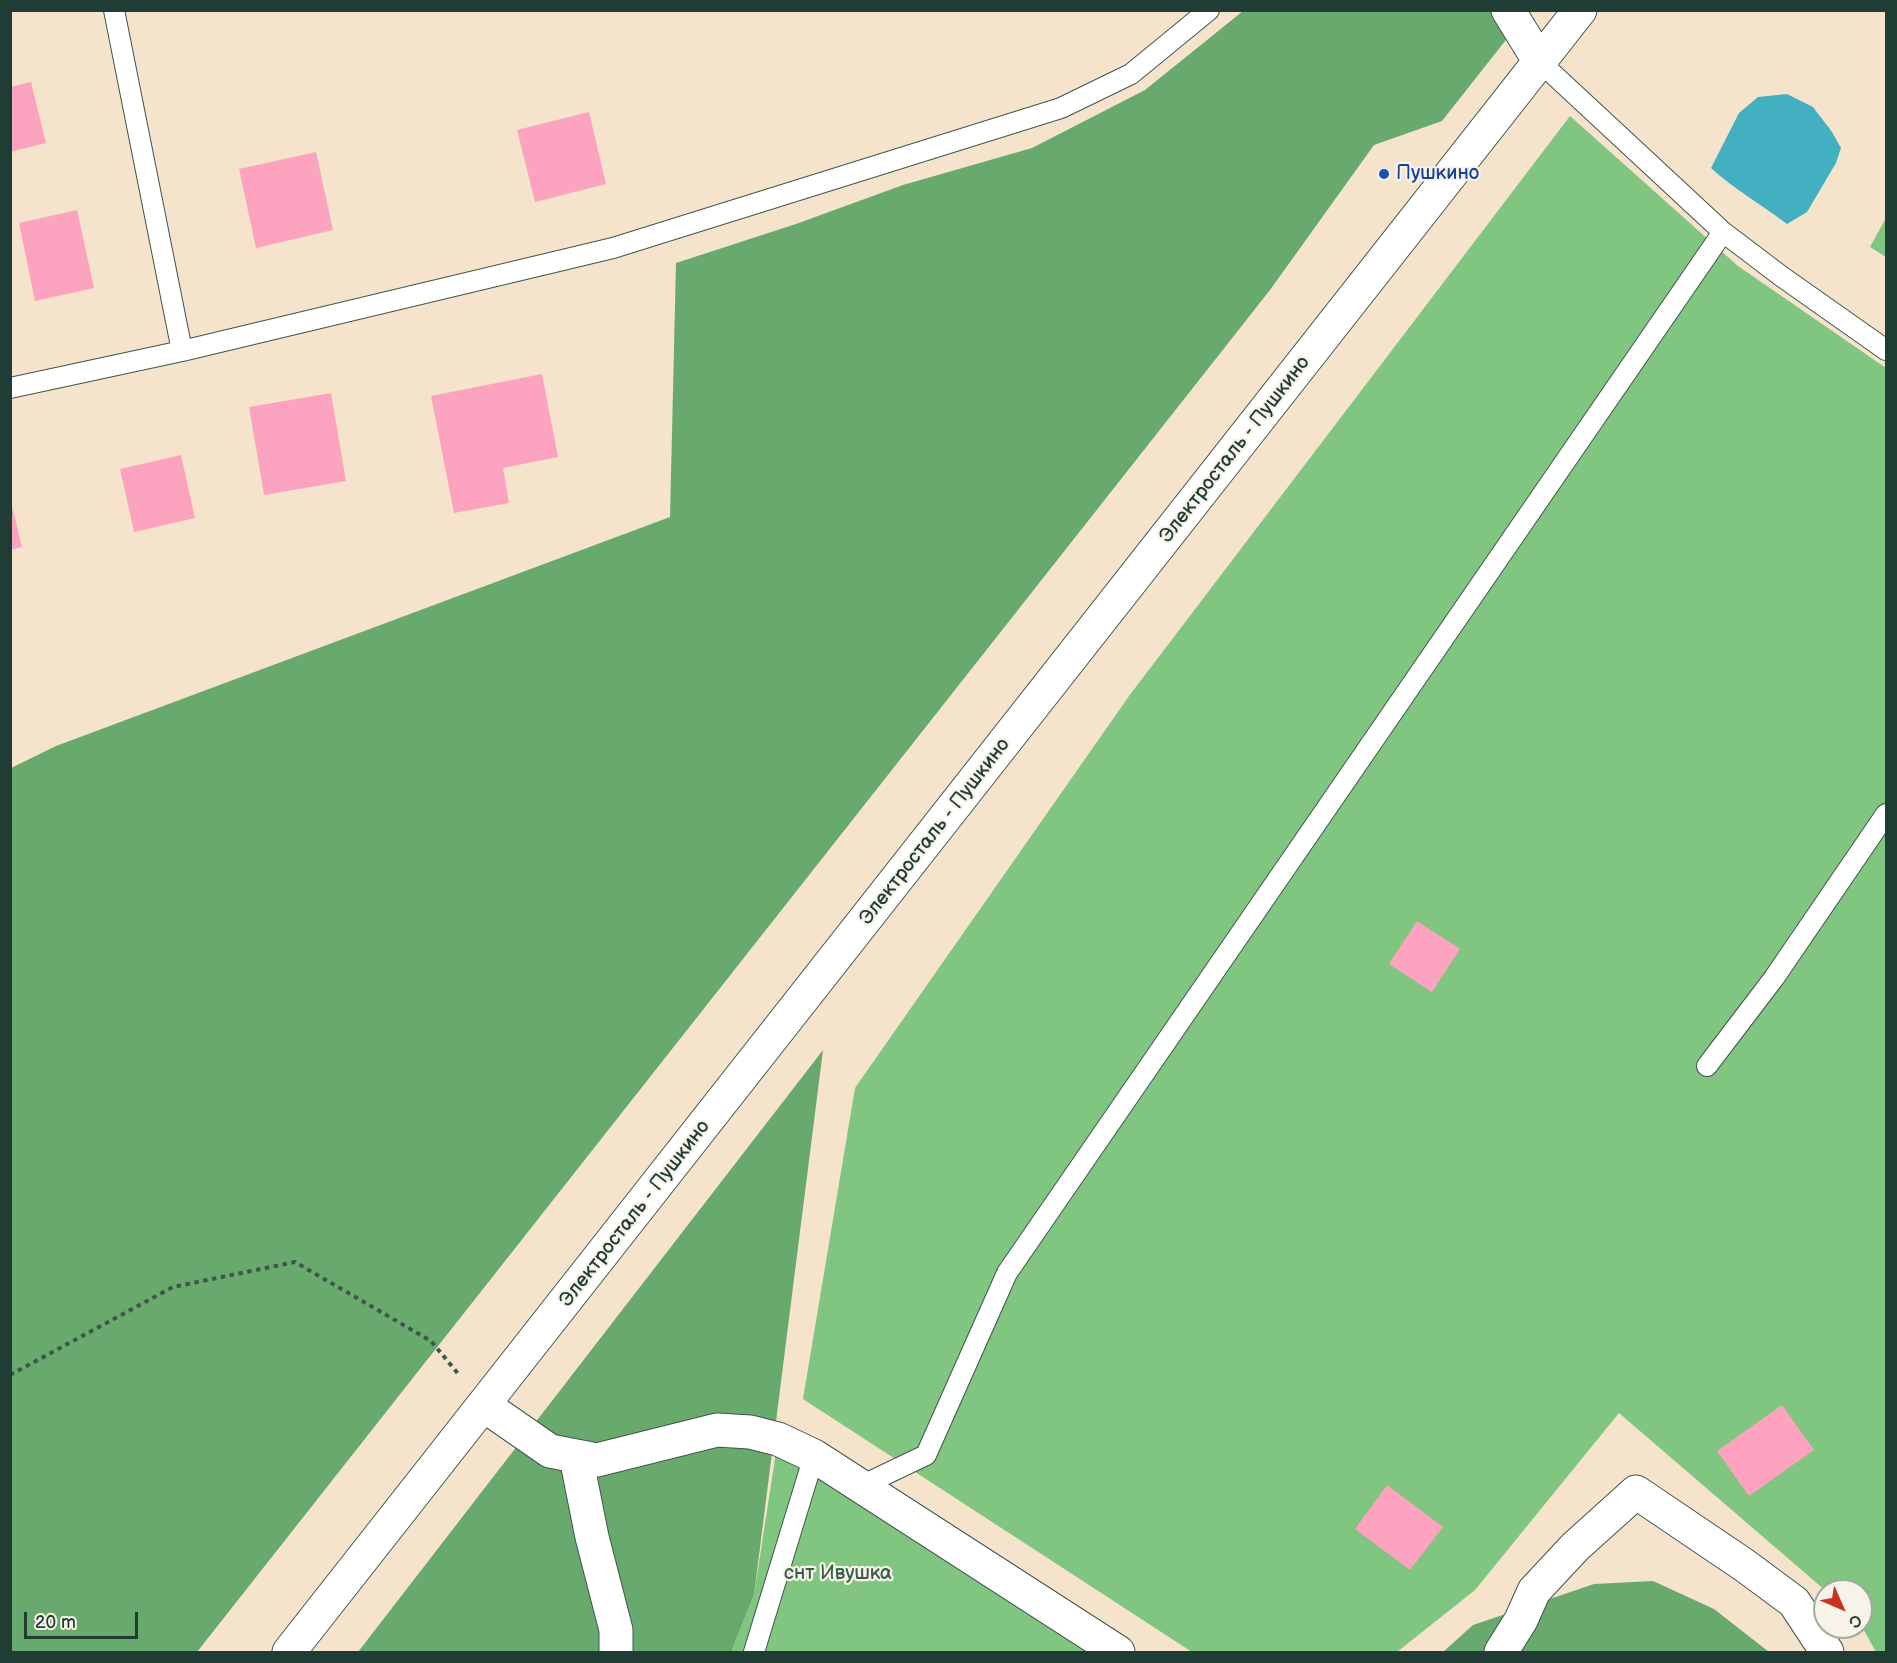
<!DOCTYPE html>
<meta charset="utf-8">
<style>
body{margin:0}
#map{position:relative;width:1897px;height:1663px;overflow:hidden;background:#f5e3cc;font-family:"Balsamiq Sans",sans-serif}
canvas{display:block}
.frame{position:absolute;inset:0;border:12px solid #1f3d34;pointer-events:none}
.north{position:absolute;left:1813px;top:1579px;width:60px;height:60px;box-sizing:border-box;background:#f7f3e8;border:2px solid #a1aaa0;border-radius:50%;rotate:135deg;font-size:16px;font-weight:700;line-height:24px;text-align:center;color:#1f3d34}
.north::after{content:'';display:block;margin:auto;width:21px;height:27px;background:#c8321e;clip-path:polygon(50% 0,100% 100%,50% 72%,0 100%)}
.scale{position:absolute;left:24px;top:1612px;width:114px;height:27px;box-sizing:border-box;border:3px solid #1f3d34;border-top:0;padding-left:8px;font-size:18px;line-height:21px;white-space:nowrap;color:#1f3d34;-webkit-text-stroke:4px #f7f3e8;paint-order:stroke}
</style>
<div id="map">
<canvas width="1897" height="1663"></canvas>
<div class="frame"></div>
<div class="north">С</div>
<div class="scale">20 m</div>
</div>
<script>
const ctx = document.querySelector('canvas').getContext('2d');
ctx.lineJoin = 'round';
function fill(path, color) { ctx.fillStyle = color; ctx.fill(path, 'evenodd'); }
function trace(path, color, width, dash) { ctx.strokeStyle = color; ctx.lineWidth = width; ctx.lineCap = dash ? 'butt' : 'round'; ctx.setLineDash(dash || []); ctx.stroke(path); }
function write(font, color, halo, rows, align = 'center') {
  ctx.font = font + ' "Balsamiq Sans",sans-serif'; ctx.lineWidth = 4.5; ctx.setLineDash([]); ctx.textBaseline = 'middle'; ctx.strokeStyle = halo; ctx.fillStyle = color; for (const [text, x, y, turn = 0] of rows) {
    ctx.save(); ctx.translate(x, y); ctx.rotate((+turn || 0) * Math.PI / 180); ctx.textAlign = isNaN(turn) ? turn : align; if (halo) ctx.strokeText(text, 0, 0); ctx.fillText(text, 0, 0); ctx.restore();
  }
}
const green = new Path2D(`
 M 1570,116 L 1738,266 L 1886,368 L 1886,1652 L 1876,1652 L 1861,1625 L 1861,1591 L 1826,1591 L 1619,1413 L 1475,1590 L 1397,1652 L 1192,1652 L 803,1399 L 855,1088 L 1129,696 Z
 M 1886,218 L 1886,257 L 1870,247 Z
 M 778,1439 L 1091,1652 L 731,1652 L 754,1595 Z`);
const forest = new Path2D(`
 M 1243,11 L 1491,11 L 1509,36 L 1442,121 L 1374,145 L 1270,290 L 197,1652 L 11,1652 L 11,768 L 56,746 L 670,517 L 676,263 L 796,224 L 903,185 L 1032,148 L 1145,90 Z
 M 823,1050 L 754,1595 L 731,1652 L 358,1652 Z
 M 1653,1581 L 1714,1609 L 1769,1652 L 1443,1652 L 1473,1625 L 1594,1584 Z`);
const water = new Path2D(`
 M 1787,94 L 1813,107 L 1832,132 L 1841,148 L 1836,163 L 1807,212 L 1787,224 C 1762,205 1734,189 1711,168 L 1739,113 L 1758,97 Z`);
const building = new Path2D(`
 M 31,82 L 46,143 L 10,152 L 10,87 Z
 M 589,112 L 606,184 L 535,202 L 517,130 Z
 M 316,152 L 333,230 L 256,248 L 239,169 Z
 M 77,210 L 94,288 L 35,301 L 19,223 Z
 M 542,374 L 558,457 L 503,468 L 509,503 L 454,513 L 431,396 Z
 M 331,393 L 346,481 L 264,495 L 249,407 Z
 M 181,455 L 195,518 L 134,532 L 120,469 Z
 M 11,502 L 22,547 L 10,550 L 10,503 Z
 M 1417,921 L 1460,949 L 1432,992 L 1389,964 Z
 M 1782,1405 L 1814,1450 L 1749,1496 L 1717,1451 Z
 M 1387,1485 L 1443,1527 L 1410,1570 L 1355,1529 Z`);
const path = new Path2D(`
 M 10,1375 L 173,1287 L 295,1262 L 431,1341 L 460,1376`);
const lane = new Path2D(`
 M 114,10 L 182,351
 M 1540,62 L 1723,232 L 1781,276 L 1886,350
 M 10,388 L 182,351 L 613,248 L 1061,108 L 1131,74 L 1209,10
 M 1707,1066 L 1774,978 L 1886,814
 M 859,1487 L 926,1455 L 1007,1273 L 1723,232
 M 754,1652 L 814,1456`);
const street = new Path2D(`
 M 1508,10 L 1540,62
 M 485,1406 L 550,1451 L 597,1460 L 717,1430 L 750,1432 L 778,1439 L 814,1456 L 1118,1652
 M 576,1457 L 592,1537 L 616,1630 L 616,1652
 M 289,1652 L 1580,10
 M 1501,1652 L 1521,1620 L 1534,1591 L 1575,1547 L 1636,1492 L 1744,1565 L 1794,1602 L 1827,1652`);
const markers = [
 [1384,174,6,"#1a4fb4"]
];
const transitNames = [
 ["Пушкино",1396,174]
];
const streetNames = [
 ["Электросталь - Пушкино",1235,450,-52],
 ["Электросталь - Пушкино",935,832,-52],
 ["Электросталь - Пушкино",635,1214,-52]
];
const parkNames = [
 ["снт Ивушка",838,1574]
];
fill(green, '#80c580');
fill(forest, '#68aa6e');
fill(water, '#43b0c1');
fill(building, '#fca4bf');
trace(lane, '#3f564b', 22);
trace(street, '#3f564b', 35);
trace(path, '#3f564b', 4, [4.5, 4.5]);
trace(lane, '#fff', 20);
trace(street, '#fff', 33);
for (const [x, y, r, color] of markers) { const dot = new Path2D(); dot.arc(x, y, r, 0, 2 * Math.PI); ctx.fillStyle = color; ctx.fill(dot); trace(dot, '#f7f3e8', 2); }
write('20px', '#164399', '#f7f3e8', transitNames, 'left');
write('20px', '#1f3d34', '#f7f3e8', streetNames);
write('20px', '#375f47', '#f7f3e8', parkNames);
</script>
